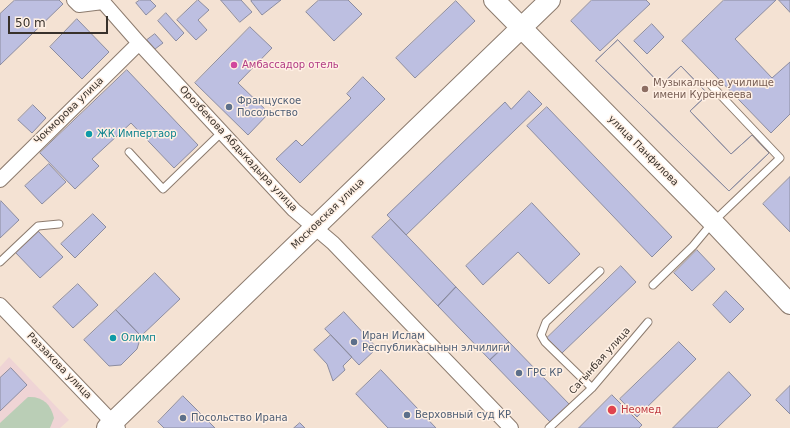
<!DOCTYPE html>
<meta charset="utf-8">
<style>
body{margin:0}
#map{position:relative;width:790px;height:428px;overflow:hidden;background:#f4e2d3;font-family:"DejaVu Sans",sans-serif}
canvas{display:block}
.scale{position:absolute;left:8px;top:16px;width:100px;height:18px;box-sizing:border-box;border:2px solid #38312b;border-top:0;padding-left:5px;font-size:12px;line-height:14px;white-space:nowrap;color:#38312b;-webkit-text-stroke:3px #fff0e4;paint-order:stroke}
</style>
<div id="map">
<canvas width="790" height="428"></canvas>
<div class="scale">50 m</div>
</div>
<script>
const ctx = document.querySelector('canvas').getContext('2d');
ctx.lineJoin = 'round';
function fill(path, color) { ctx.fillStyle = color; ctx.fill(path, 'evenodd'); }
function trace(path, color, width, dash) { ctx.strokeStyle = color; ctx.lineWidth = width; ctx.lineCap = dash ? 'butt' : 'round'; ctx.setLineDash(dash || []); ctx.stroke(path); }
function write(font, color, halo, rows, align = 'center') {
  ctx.font = font + ' "DejaVu Sans",sans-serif'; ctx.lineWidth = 3; ctx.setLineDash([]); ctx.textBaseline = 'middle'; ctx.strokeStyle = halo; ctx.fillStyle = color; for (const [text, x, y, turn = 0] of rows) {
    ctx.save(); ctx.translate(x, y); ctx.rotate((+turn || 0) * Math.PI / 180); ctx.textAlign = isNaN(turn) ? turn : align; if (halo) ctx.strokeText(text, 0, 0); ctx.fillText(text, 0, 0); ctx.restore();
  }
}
const education = new Path2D(`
 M 9,357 L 69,420 L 60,428 L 0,428 L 0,367 Z`);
const green = new Path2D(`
 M 28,397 C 42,396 51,404 54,418 L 50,428 L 0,428 L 0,423 Z`);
const building = new Path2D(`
 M 15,0 L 59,0 L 63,4 L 0,65 L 0,14 Z
 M 140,0 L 150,0 L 156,6 L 146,15 L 136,3 Z
 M 198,0 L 209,10 L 198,20 L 207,30 L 196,40 L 177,20 Z
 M 221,0 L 241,0 L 252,12 L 240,22 Z
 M 253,0 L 281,0 L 262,15 L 251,1 Z
 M 319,0 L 348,0 L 362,14 L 334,41 L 306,12 Z
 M 592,0 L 646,0 L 650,4 L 600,51 L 571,21 Z
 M 724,0 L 776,0 L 735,39 L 772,78 L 790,62 L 790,114 L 771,133 L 682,41 Z
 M 779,0 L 790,0 L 790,12 Z
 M 456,1 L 475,21 L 415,78 L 396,58 Z
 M 166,13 L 184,33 L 176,41 L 158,21 Z
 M 77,19 L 109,52 L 82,79 L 50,47 Z
 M 652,24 L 664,37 L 647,54 L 634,41 Z
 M 250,27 L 272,48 L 238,83 L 269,113 L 248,135 L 195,83 Z
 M 155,34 L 163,43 L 155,49 L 147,40 Z
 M 618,40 L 661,85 L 681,66 L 708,94 L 690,111 L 731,154 L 752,135 L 769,153 L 729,191 L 596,61 Z
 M 618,40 L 661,85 L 681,66 L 708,94 L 690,111 L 731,154 L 752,135 L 769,153 L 729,191 L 596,61 Z
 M 127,70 L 198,145 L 174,168 L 131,123 L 92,159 L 99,166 L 75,189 L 40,153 Z
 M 363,77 L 385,99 L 300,183 L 276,159 L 296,140 L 302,146 L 351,98 L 347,94 Z
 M 529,91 L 542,104 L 406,235 L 387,215 L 505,102 L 511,109 Z
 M 33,105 L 46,118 L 32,133 L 18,120 Z
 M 547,107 L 672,237 L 652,257 L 527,126 Z
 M 49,164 L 66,182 L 42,204 L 25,186 Z
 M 790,177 L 790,232 L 763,204 Z
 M 1,201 L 19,220 L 0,238 L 0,202 Z
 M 532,203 L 580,254 L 549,284 L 518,252 L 483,285 L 466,266 Z
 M 93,214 L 106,227 L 75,258 L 61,244 Z
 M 391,219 L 456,287 L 438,306 L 372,237 Z
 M 37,230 L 63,257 L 40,278 L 14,251 Z
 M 697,250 L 715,269 L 692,291 L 674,273 Z
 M 621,266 L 636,282 L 562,353 L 547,338 Z
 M 155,273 L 180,299 L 141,336 L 116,310 Z
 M 78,284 L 98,305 L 73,328 L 53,307 Z
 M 456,287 L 509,342 L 490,360 L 438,306 Z
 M 726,291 L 744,309 L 730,323 L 713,305 Z
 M 116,310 L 141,336 L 137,349 L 121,365 L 109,366 L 84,340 Z
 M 344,312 L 377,348 L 359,365 L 325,329 Z
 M 331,335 L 352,357 L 343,366 L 345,370 L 333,381 L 327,364 L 314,350 Z
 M 509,342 L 570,405 L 551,423 L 490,360 Z
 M 679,342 L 696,359 L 637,417 L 620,399 Z
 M 11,368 L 27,385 L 0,411 L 0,378 Z
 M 381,370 L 436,428 L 388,428 L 356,394 Z
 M 729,372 L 751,395 L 717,428 L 673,428 Z
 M 790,386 L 790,414 L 776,400 Z
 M 612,395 L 642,425 L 639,428 L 579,428 Z
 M 183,396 L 215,428 L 164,428 L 158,422 Z
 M 300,423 L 305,428 L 294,428 Z`);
const lane = new Path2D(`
 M 129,152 L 163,189 L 222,132
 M 0,262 L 38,226 L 59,224
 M 653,285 L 693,246 L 713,222 L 780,158 L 710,84
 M 592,388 L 545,342 L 541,335 L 546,322 L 600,271
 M 549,428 L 592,388 L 648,322`);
const street = new Path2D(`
 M 74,0 L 79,5 L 103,2
 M 103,2 L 139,43 L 294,210 L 333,243 L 511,428
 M 0,180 L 139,43
 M 0,305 L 118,428`);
const secondary = new Path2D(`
 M 494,0 L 713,222 L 790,304
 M 107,428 L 550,0`);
const markers = [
 [234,65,4,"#d1479c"],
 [645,89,4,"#8d6e63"],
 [229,107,4,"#5c6f8a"],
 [89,134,4,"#0f9aa8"],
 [113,338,4,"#0f9aa8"],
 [354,342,4,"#5c6f8a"],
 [519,373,4,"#5c6f8a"],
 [612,410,5,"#e0444e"],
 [407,415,4,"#5c6f8a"],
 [183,418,4,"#5c6f8a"]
];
const hotelNames = [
 ["Амбассадор отель",242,65]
];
const educationNames = [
 ["Музыкальное училище",653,83],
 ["имени Куренкеева",653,95]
];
const serviceNames = [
 ["Француское",237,101],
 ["Посольство",237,113],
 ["Иран Ислам",362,336],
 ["Республикасынын элчилиги",362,348],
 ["ГРС КР",527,373],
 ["Верховный суд КР",415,415],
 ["Посольство Ирана",191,418]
];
const streetNames = [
 ["Чокморова улица",69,111,-44],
 ["Орозбекова Абдыкадыра улица",238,149,47],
 ["улица Панфилова",643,151,45],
 ["Московская улица",328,214,-44],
 ["Сагынбая улица",600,361,-48],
 ["Раззакова улица",59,366,46]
];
const cultureNames = [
 ["ЖК Импертаор",97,134],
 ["Олимп",121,338]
];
const healthNames = [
 ["Неомед",621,410]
];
fill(education, '#efd4d5');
fill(green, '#baceb6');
fill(building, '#bdbfe1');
trace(building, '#8b8ca0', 1);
trace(lane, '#8c7b6e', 9);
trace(street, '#8c7b6e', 16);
trace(secondary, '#8c7b6e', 22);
trace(lane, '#fff', 7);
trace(street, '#fff', 14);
trace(secondary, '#fff', 20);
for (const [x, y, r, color] of markers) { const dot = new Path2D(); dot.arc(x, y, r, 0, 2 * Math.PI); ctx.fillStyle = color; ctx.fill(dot); trace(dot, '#fff0e4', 1.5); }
write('10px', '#b23c85', '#fff0e4', hotelNames, 'left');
write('10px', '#785e54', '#fff0e4', educationNames, 'left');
write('10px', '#4e5e75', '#fff0e4', serviceNames, 'left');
write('10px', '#38312b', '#fff0e4', streetNames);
write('10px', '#0d838f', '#fff0e4', cultureNames, 'left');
write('10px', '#be3a42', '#fff0e4', healthNames, 'left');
</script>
